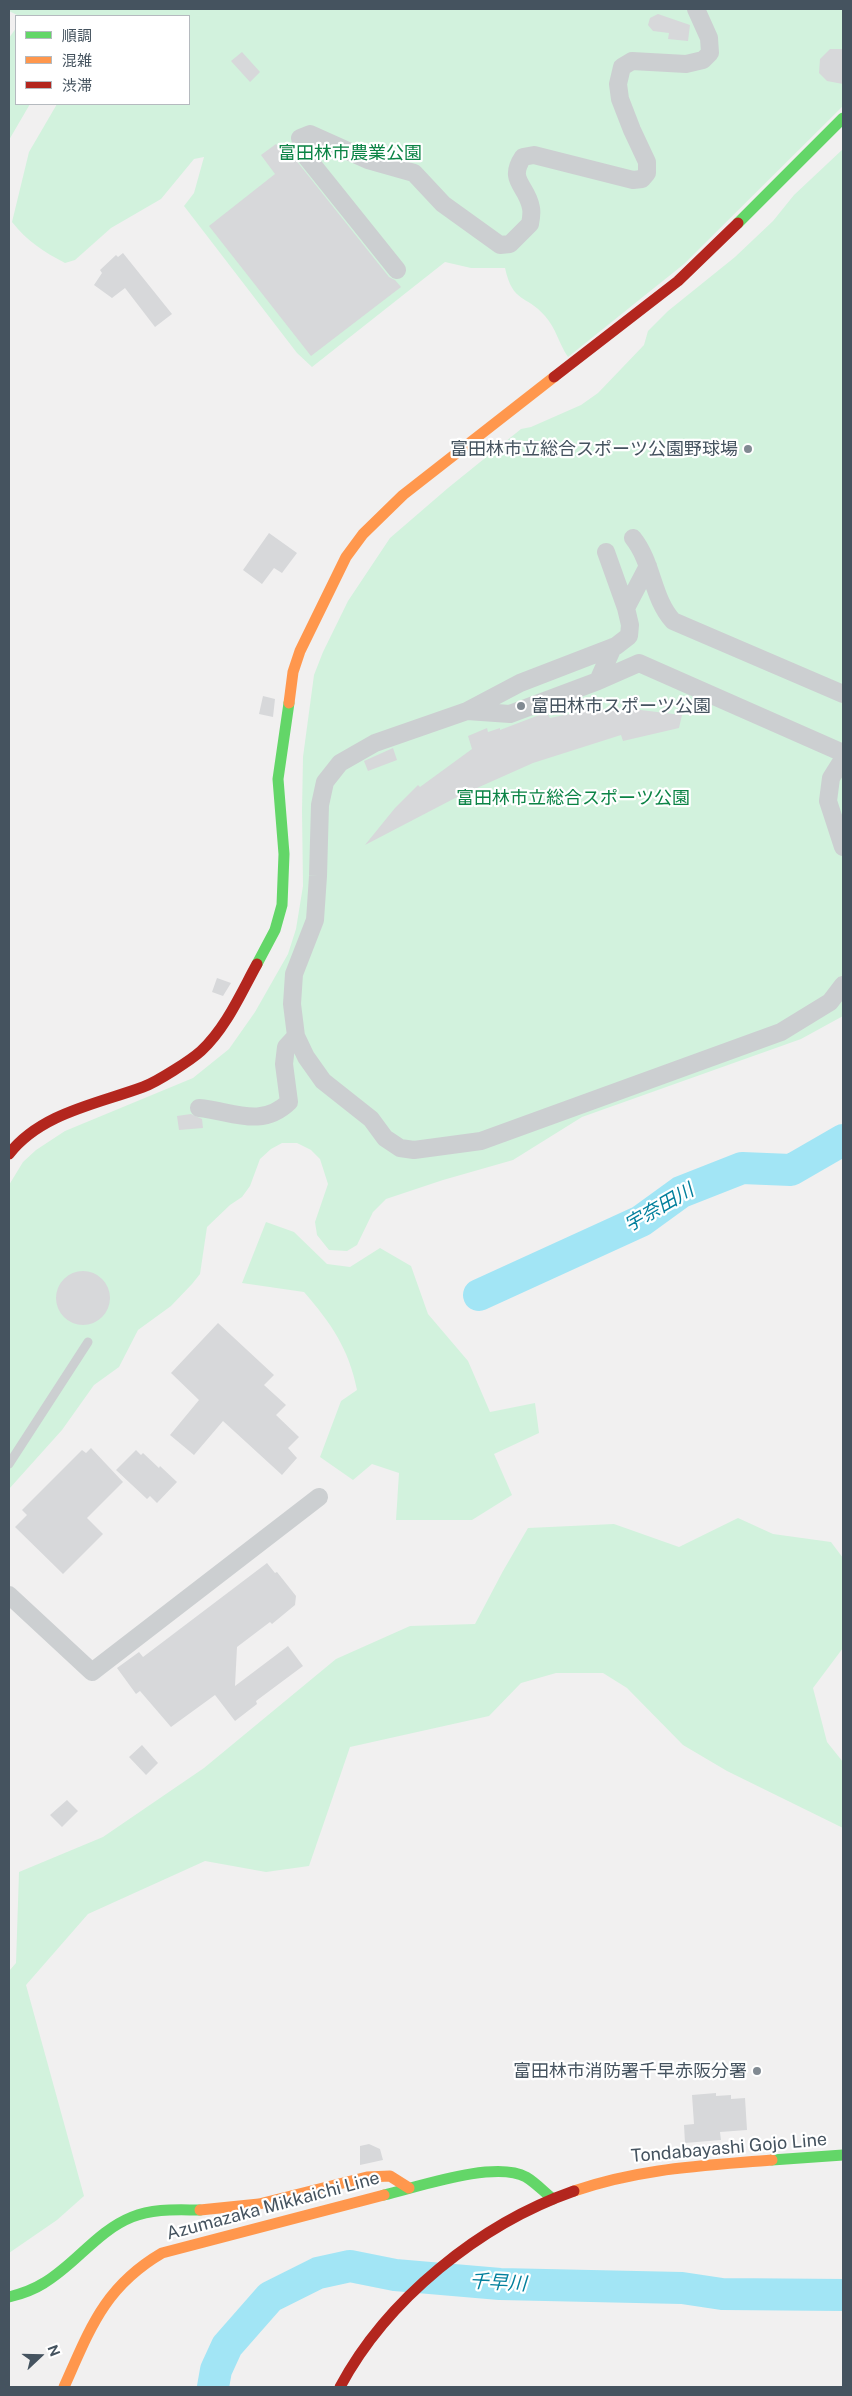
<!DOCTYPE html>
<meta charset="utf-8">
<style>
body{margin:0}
#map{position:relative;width:852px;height:2396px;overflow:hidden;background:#f1f0f0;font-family:"Public Sans","Noto Sans JP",sans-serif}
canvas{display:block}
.frame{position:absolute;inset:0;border:10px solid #45535f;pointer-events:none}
.legend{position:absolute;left:15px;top:15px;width:175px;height:90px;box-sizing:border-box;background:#fff;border:1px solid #b5babf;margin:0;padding:6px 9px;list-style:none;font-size:15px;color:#45535f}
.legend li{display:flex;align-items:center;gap:10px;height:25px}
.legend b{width:25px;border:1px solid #b5babf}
.north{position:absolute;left:15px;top:2331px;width:50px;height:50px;-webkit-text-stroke:4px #fff;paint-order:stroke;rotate:69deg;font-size:14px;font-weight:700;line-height:20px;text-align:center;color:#45535f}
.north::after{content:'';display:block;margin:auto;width:18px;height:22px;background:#45535f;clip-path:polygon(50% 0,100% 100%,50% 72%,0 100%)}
</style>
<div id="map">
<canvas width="852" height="2396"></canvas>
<div class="frame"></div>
<ul class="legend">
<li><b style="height:6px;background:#63d668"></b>順調</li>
<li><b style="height:6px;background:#ff974d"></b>混雑</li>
<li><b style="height:6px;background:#b3261e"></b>渋滞</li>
</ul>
<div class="north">N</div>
</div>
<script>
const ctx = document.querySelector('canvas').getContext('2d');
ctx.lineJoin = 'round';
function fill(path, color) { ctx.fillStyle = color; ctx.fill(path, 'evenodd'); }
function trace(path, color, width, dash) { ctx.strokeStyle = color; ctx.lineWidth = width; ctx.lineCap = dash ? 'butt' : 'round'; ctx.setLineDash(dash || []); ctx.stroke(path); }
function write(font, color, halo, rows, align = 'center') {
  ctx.font = font + ' "Public Sans","Noto Sans JP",sans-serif'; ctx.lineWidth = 4.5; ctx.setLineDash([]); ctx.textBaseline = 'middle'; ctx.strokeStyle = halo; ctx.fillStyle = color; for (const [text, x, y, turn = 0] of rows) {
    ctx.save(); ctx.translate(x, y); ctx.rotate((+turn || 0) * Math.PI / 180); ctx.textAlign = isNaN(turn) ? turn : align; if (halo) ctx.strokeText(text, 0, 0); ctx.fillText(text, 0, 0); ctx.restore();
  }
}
const green = new Path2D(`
 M 9,9 L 843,9 L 843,106 L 684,264 L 568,357 C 559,344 556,328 545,316 C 526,294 513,304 505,268 L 471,268 L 445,262 L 312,367 L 297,353 L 184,206 L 194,193 L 204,157 L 194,159 L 161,199 L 111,228 L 75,260 L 65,263 C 44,252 27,241 12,222 L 29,152 L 57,104 L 189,104 L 189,16 L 19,16 L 9,11 Z
 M 16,28 L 16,104 L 30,104 L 9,140 L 9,38 Z
 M 843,149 L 843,1016 L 801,1039 L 582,1117 L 513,1160 L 443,1180 L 386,1199 L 373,1212 L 357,1245 L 347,1251 L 329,1250 L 317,1235 L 315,1222 L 328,1184 L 320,1159 L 311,1150 L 297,1143 L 282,1143 L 271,1149 L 260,1159 L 250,1186 L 242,1197 L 230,1205 L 207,1227 L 200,1274 L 192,1284 L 171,1306 L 138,1330 L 119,1367 L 94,1385 L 62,1430 L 9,1489 L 9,1185 L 23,1162 L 36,1150 L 65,1131 L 193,1078 L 229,1049 L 255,1012 L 288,954 L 296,929 L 303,886 L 302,811 L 303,757 L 314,675 L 323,652 L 348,601 L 390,538 L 448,488 L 521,429 L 531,427 L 581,405 L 598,393 L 644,345 L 648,331 L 668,311 L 735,257 L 773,221 L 794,195 Z
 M 266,1222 L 294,1232 L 327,1264 L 350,1267 L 380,1248 L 411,1266 L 428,1314 L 468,1361 L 490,1412 L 535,1403 L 539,1433 L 494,1454 L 512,1495 L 472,1520 L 396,1520 L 399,1473 L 372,1464 L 353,1480 L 320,1457 L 341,1401 L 357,1390 C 349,1349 331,1323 304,1292 L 242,1283 Z
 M 738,1518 L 773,1534 L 831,1542 L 843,1558 L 843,1648 L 813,1688 L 827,1742 L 843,1762 L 843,1828 L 727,1771 L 683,1745 L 627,1688 L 603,1673 L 556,1673 L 521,1683 L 489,1716 L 350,1747 L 309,1866 L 266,1872 L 205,1861 L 88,1914 L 26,1985 L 84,2196 L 57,2220 L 9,2253 L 9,1971 L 16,1963 L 19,1872 L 103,1837 L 204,1768 L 336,1659 L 410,1626 L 475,1624 L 503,1571 L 528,1528 L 614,1524 L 679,1547 Z`);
const river = new Path2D(`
 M 479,1295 L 641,1221 L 681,1192 L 742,1168 L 791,1170 L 843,1140
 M 213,2387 L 216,2370 L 227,2346 L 270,2297 L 318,2273 L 350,2266 L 395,2275 L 500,2284 L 682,2288 L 722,2294 L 843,2295`);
const building = new Path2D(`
 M 658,14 L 690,25 L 688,41 L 668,39 L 669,33 L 653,31 L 648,25 L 650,18 Z
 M 830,49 L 843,49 L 843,84 L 827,81 L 819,73 L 820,59 Z
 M 242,52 L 260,72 L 250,82 L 231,61 Z
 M 276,144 L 291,162 L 295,159 L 389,277 L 395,280 L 401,287 L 311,356 L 209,226 L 275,174 L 261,155 Z
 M 123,253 L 172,314 L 155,327 L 125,288 L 112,298 L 94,285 L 102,273 L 100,270 L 116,255 L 118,257 Z
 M 269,533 L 297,553 L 282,573 L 274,568 L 262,584 L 243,570 Z
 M 263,696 L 275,699 L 273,717 L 259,714 Z
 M 624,708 L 682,715 L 679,728 L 623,741 L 621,735 L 533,763 L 459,796 L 365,845 L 395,808 L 418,785 L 420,787 L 472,749 L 468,736 L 487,728 L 488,732 L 500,728 L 500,730 L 547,712 L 550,718 L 588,710 Z
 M 393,748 L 397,760 L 368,771 L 364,761 Z
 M 217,978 L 231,983 L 223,996 L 212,992 Z
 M 191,1114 L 202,1119 L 203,1128 L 179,1130 L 177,1116 Z
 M56 1298a27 27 0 1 1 54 0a27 27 0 1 1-54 0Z
 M 218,1323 L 274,1375 L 264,1385 L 286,1405 L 276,1415 L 299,1437 L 288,1448 L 297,1458 L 282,1475 L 223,1421 L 194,1455 L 170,1435 L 199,1400 L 171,1373 Z
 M 91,1448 L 123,1482 L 87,1518 L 103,1534 L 63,1574 L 15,1527 L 27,1515 L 22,1510 L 82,1450 L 86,1453 Z
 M 136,1450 L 141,1455 L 143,1453 L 159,1468 L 160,1466 L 177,1482 L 157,1503 L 150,1496 L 147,1499 L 116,1470 Z
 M 267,1563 L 275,1573 L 277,1572 L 296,1596 L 295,1605 L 272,1624 L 270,1622 L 237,1647 L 235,1686 L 288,1646 L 303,1666 L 256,1701 L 257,1704 L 235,1721 L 215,1695 L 171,1727 L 140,1691 L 136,1694 L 117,1668 L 139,1652 L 143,1657 Z
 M 142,1745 L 158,1763 L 146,1775 L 129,1757 Z
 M 67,1800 L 78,1811 L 62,1827 L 50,1815 Z
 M 716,2093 L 716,2096 L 731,2095 L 731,2099 L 745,2098 L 747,2130 L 720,2132 L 721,2140 L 685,2143 L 684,2125 L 694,2124 L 692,2095 Z
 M 369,2144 L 380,2149 L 383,2160 L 360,2165 L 360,2146 Z`);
const lane = new Path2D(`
 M 9,1464 L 88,1342`);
const street = new Path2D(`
 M 397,270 L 304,154 L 300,138 L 310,134 L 368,160 L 414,173 L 443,204 L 500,245 L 510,244 L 530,224 C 531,219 532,213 531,208 C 527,185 507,181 523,157 L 534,155 L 633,180 L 642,179 L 647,173 L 647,162 L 632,130 L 620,99 L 618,84 L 622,67 L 632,61 L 686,64 L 703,60 L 710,53 L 709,38 L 696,9
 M 633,538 C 653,563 652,598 673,621 L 843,694
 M 606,552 L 626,608
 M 648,566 L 626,608 L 630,625 L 629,636 L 616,646 L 520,683 L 467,711 L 375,743 L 340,763 L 325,782 L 320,805 L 318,876 L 315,920 L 294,974 L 292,1004 L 296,1036 L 306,1057 L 323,1081 L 371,1119 L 385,1138 L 400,1148 L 414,1150 L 481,1141 L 781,1032 L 830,1002 L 843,985
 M 598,681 L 639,663 L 843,753
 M 467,711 L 510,714 L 598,681 L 613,647
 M 843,759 L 831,778 L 828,801 L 843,847
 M 199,1108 C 232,1111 261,1129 289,1102 L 284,1064 L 286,1047 L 296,1036
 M 9,1595 L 92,1672 L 319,1497`);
const fast = new Path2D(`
 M 738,223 L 843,118
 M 257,964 L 275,930 L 282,905 L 284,854 L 278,779 L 289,703
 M 772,2160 L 843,2155
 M 384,2195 C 418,2187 495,2160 526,2177 C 536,2183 544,2192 553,2199
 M 9,2297 C 21,2294 33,2290 44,2283 C 76,2264 97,2231 132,2217 C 154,2208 178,2210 200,2210`);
const slow = new Path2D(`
 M 289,703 L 293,672 L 300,651 L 346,557 L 363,534 L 403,495 L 554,377
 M 574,2191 C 641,2168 702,2166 772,2160
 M 200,2210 L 259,2204 L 367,2177 L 390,2176 L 409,2188
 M 64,2387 C 90,2329 104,2287 162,2253 L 384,2195`);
const jam = new Path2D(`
 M 554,377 L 678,281 L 738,223
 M 9,1154 C 41,1113 97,1104 143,1087 C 157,1082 191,1060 201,1051 C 226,1028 241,993 257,964
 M 340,2387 C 387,2299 480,2224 574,2191`);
const markers = [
 [748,449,5,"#818a92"],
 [521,706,5,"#818a92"],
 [757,2071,5,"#818a92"]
];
const parkNames = [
 ["富田林市農業公園",350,153],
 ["富田林市立総合スポーツ公園",573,798]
];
const poiNames = [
 ["富田林市立総合スポーツ公園野球場",738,449],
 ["富田林市スポーツ公園",531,706,"left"],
 ["富田林市消防署千早赤阪分署",747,2071]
];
const streetNames = [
 ["Tondabayashi Gojo Line",729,2148,-5],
 ["Azumazaka Mikkaichi Line",273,2206,-15]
];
const waterNames = [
 ["宇奈田川",659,1208,-30],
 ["千早川",498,2283,3]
];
fill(green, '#d2f2dd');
trace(river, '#a2e5f5', 32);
fill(building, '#d7d8da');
trace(lane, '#cccfd1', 9);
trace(street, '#cccfd1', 18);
trace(fast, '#63d668', 11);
trace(slow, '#ff974d', 11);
trace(jam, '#b3261e', 11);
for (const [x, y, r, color] of markers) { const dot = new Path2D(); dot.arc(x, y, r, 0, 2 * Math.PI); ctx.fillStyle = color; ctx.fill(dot); trace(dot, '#fff', 2); }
write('18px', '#0c8446', '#fff', parkNames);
write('18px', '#45535f', '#fff', poiNames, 'right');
write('18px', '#45535f', '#fff', streetNames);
write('italic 19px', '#03809d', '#fff', waterNames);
</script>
